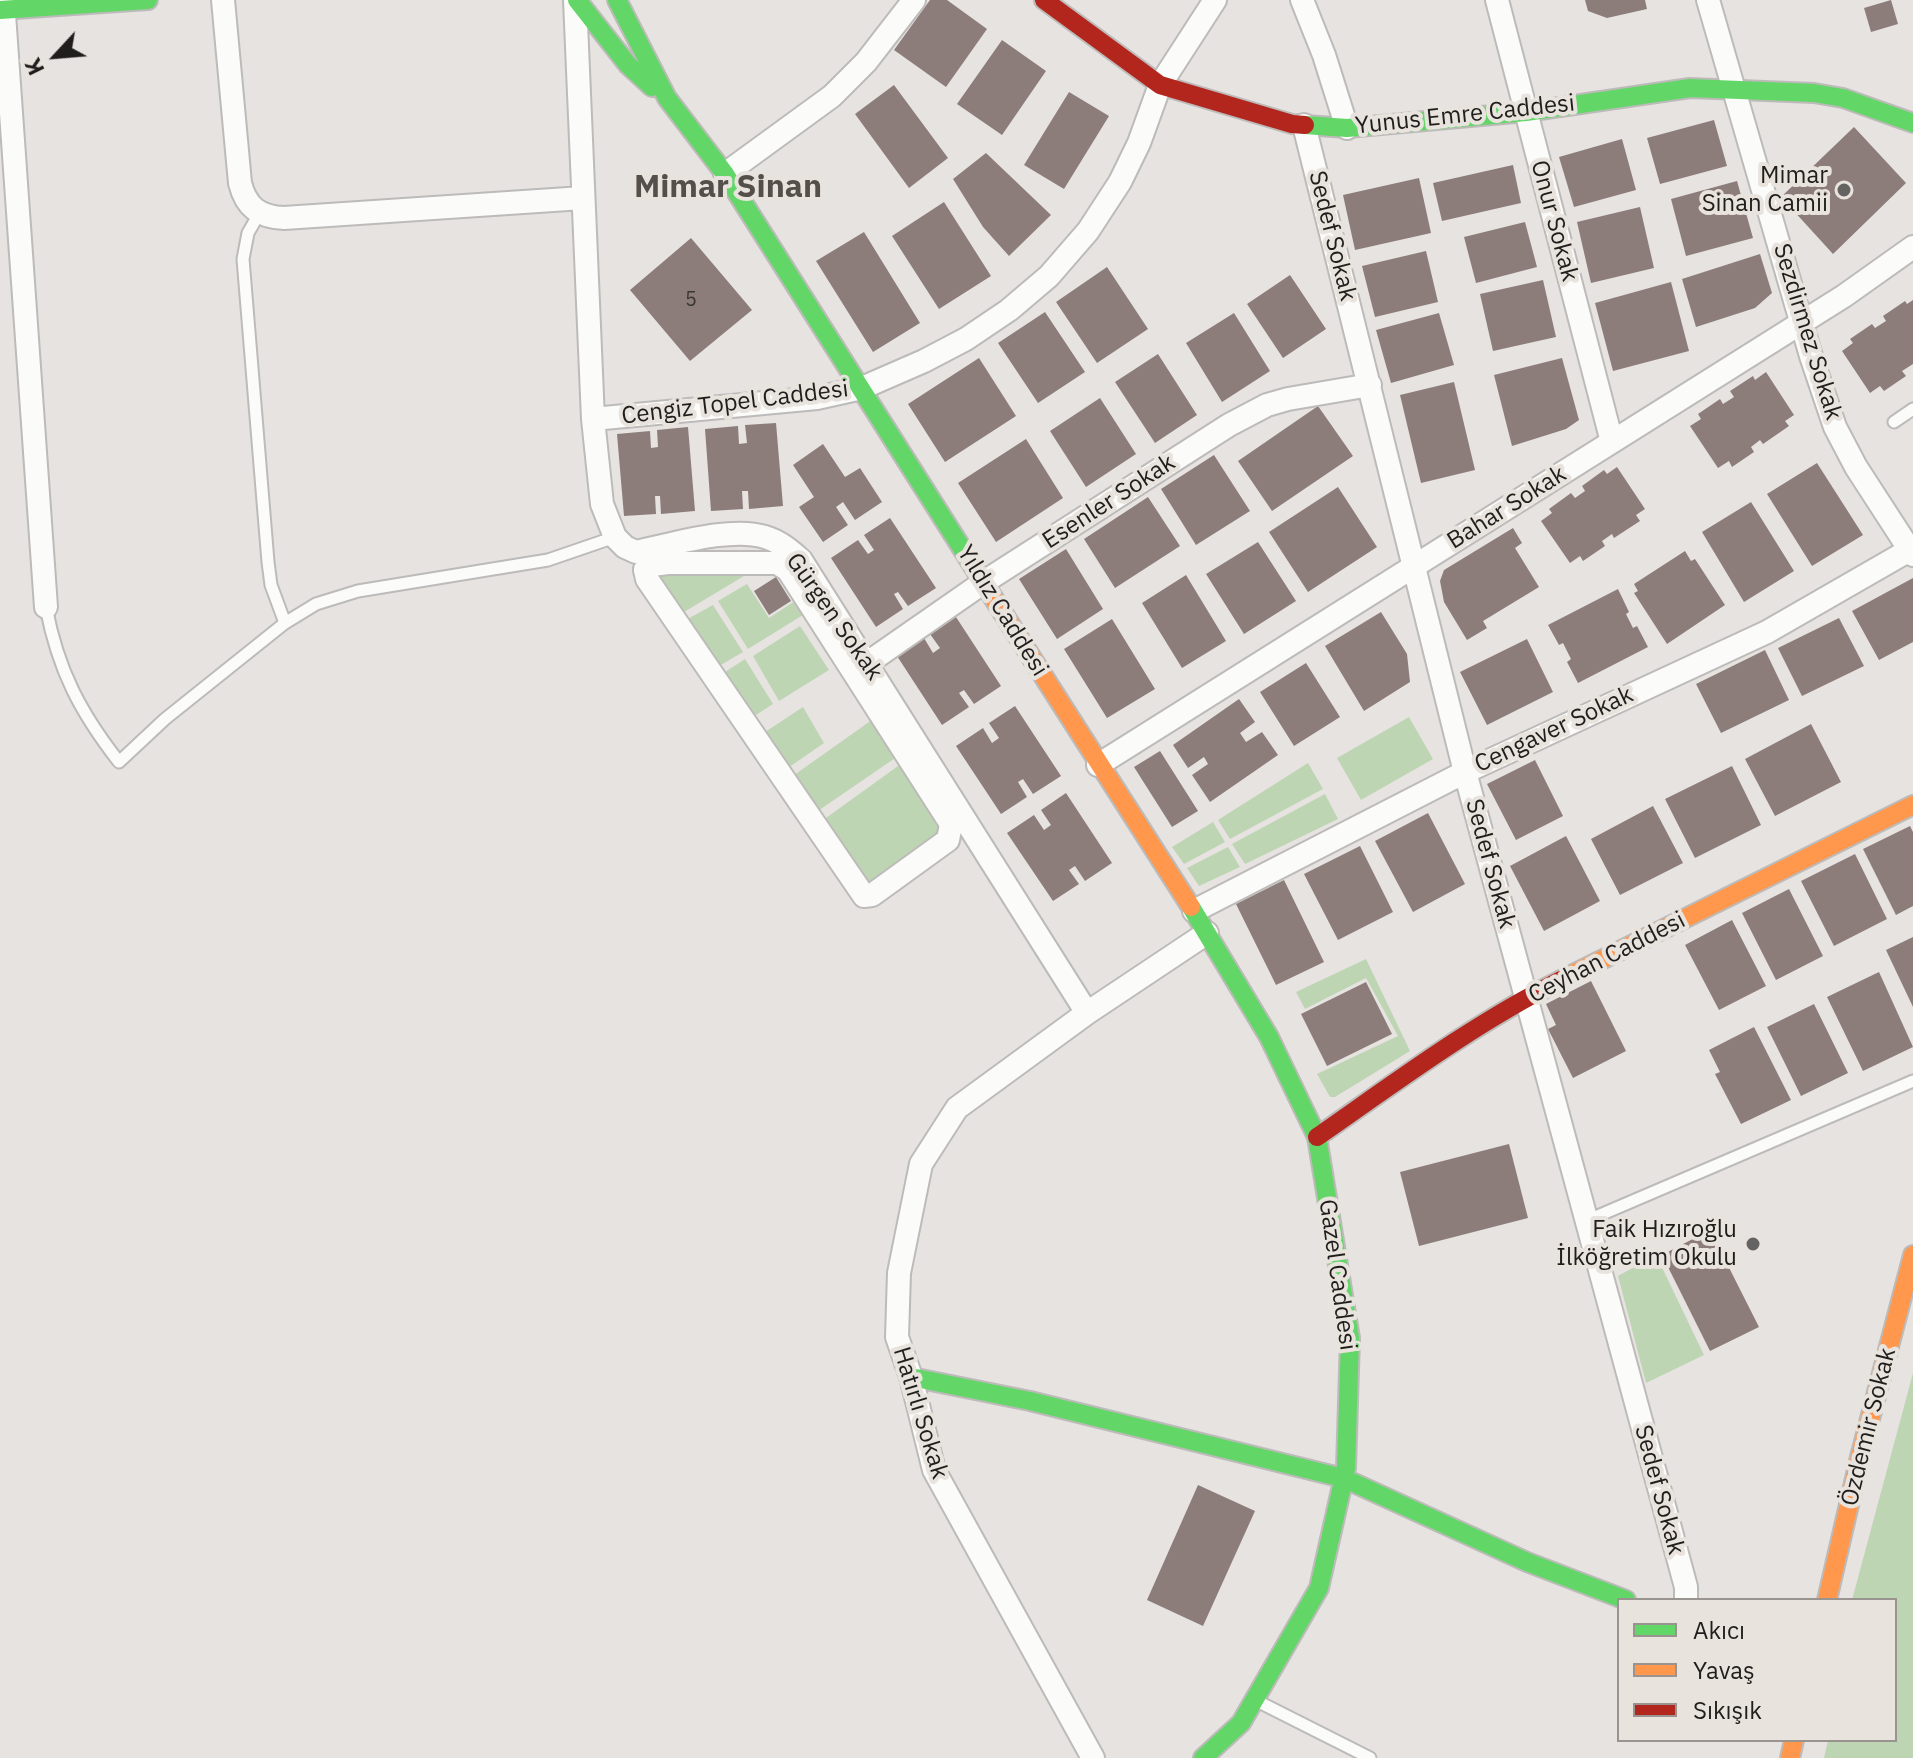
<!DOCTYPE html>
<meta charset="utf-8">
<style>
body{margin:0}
#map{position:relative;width:1913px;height:1758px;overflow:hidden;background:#e6e3e1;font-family:"IBM Plex Sans",sans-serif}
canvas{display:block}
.legend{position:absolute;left:1617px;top:1598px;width:280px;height:144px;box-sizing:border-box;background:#e9e3de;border:2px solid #999490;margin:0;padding:10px 14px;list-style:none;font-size:24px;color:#201e1c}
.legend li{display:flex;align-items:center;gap:16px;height:40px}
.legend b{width:40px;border:2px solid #999490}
.north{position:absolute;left:16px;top:16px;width:80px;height:80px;-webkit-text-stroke:6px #e9e3de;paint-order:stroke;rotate:244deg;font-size:22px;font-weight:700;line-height:32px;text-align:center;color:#201e1c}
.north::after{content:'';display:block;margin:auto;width:28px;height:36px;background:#201e1c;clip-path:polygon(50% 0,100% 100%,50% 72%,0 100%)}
</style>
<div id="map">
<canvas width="1913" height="1758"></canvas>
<ul class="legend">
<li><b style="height:10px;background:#63d668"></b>Akıcı</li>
<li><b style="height:10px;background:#ff974d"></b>Yavaş</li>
<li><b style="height:10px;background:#b3261e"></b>Sıkışık</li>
</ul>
<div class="north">K</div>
</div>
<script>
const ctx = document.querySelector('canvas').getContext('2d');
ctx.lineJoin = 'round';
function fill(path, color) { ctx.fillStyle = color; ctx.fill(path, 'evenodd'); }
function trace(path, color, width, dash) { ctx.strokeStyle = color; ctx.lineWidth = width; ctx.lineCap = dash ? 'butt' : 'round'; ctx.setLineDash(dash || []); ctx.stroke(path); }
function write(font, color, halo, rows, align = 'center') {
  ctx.font = font + ' "IBM Plex Sans",sans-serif'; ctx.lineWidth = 8; ctx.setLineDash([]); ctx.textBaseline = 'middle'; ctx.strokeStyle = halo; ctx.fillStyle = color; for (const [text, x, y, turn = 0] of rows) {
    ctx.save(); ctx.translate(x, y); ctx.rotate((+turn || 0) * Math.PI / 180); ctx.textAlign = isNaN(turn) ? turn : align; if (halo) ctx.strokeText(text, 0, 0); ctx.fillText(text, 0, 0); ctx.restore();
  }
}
const green = new Path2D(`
 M 759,567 L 679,615 L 652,570 Z
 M 775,573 L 811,610 L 748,649 L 718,601 L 747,584 L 769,618 L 795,601 Z
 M 713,605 L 743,652 L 714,669 L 682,622 Z
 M 800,626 L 829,670 L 779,701 L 753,656 Z
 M 745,659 L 773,704 L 750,719 L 719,676 Z
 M 803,707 L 824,743 L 785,770 L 759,736 Z
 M 876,717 L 901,754 L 815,813 L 790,778 Z
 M 1409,717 L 1433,759 L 1361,800 L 1337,758 Z
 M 905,761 L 945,821 L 937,828 L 940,833 L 868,891 L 819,823 Z
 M 1308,763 L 1323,789 L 1230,839 L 1218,820 Z
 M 1325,794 L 1338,819 L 1245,864 L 1232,844 Z
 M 1213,822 L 1225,842 L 1184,864 L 1172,847 Z
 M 1228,847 L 1240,867 L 1199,886 L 1187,868 Z
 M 1366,959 L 1410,1051 L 1335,1097 L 1330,1097 L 1317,1074 L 1398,1036 L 1366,978 L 1305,1009 L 1296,992 Z
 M 1656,1255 L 1704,1355 L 1646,1383 L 1618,1276 Z
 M 1913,1373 L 1913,1758 L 1824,1758 L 1828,1740 L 1895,1740 L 1895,1600 L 1852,1600 Z`);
const building = new Path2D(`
 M 930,0 L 947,0 L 987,29 L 946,87 L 894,50 Z
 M 1585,0 L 1645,0 L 1647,9 L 1607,18 L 1588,11 Z
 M 1891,0 L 1898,24 L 1871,32 L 1864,8 Z
 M 1002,40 L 1046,71 L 1002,135 L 957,104 Z
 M 894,85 L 948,158 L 909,188 L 855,114 Z
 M 1069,92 L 1109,116 L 1064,189 L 1024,165 Z
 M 1714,120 L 1727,166 L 1660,184 L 1647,138 Z
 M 1854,127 L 1906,183 L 1833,254 L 1781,197 Z
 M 1622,139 L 1636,190 L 1574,207 L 1559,157 Z
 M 986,153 L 1051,215 L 1009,256 L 983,227 L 953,179 Z
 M 1513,165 L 1521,203 L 1442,221 L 1433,183 Z
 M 1419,178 L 1431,233 L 1355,250 L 1343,195 Z
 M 1737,181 L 1753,238 L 1686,256 L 1671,199 Z
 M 944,202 L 991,276 L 939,309 L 892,236 Z
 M 1640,207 L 1654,268 L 1591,283 L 1577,222 Z
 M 1525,222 L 1537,267 L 1476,283 L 1464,237 Z
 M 864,232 L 920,323 L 873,352 L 816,261 Z
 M 691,238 L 752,310 L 690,361 L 630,290 Z
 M 1426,251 L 1438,302 L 1375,317 L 1362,266 Z
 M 1760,254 L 1772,293 L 1755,308 L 1696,327 L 1682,279 Z
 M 1107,267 L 1148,329 L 1097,363 L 1056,302 Z
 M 1290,275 L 1326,329 L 1283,358 L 1247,304 Z
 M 1543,280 L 1556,337 L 1493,351 L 1480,294 Z
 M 1671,282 L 1689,351 L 1613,371 L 1595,303 Z
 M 1913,300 L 1913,364 L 1902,371 L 1906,376 L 1884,391 L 1880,386 L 1870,393 L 1842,351 L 1853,343 L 1850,339 L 1872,324 L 1875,328 L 1886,321 L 1883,316 L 1905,301 L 1907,304 Z
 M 1045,312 L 1085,372 L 1038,403 L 998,343 Z
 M 1234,313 L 1270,371 L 1222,402 L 1186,343 Z
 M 1439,313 L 1454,365 L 1391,383 L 1376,330 Z
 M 1158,354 L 1197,415 L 1155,443 L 1115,382 Z
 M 979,358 L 1016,416 L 945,462 L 908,404 Z
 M 1562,358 L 1579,420 L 1566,429 L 1512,446 L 1494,375 Z
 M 1766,372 L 1794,415 L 1785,421 L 1789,426 L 1763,444 L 1760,440 L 1751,447 L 1754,452 L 1732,467 L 1729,461 L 1718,468 L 1690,426 L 1701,419 L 1698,414 L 1720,399 L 1723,404 L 1734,397 L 1730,391 L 1753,376 L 1755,380 Z
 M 1454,382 L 1475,470 L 1421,483 L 1400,395 Z
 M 1100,398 L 1136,454 L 1086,487 L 1050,431 Z
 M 1318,406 L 1353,456 L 1272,511 L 1238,461 Z
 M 776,423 L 783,506 L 749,509 L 748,491 L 742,491 L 743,509 L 711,511 L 705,429 L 738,426 L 739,444 L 747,443 L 745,425 Z
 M 688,427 L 695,511 L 661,514 L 660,496 L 655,496 L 656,514 L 624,516 L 617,434 L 650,431 L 651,448 L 658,447 L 657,430 Z
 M 1026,439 L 1063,498 L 996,542 L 958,483 Z
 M 823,444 L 845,477 L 860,468 L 882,502 L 855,520 L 843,502 L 836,507 L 848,525 L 823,542 L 799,507 L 814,497 L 793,465 Z
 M 1214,455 L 1250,511 L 1196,545 L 1161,489 Z
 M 1817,463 L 1863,535 L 1812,566 L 1767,494 Z
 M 1617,467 L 1645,509 L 1636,515 L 1640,521 L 1614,538 L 1612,534 L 1602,541 L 1605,546 L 1583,561 L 1580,556 L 1570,563 L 1541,521 L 1552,513 L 1549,509 L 1571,493 L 1575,498 L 1585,491 L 1582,486 L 1604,470 L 1607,474 Z
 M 1338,487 L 1377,547 L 1308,592 L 1269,532 Z
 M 1148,497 L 1180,546 L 1115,588 L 1084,539 Z
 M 1751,502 L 1794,571 L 1744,602 L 1702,532 Z
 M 890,518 L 936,588 L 908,606 L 898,592 L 894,594 L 903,609 L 876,627 L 831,558 L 858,540 L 868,554 L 874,550 L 864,535 Z
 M 1513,528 L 1522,543 L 1515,548 L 1539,587 L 1483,621 L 1487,628 L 1467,640 L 1444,602 L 1440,581 L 1444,570 Z
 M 1258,542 L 1296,601 L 1244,634 L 1206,574 Z
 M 1066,549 L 1103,609 L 1057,639 L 1019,579 Z
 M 1685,551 L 1691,561 L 1695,559 L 1725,605 L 1667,644 L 1634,593 L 1638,591 L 1634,584 Z
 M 1186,575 L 1226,641 L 1182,668 L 1142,603 Z
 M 776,577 L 791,601 L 769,615 L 754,591 Z
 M 1913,578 L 1913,642 L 1879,660 L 1852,611 Z
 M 1618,589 L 1629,612 L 1626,614 L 1633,628 L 1637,626 L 1648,647 L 1578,683 L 1567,662 L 1571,659 L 1563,643 L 1559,645 L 1548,625 Z
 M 1381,612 L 1407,654 L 1410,682 L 1364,711 L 1325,646 Z
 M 956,617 L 1001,686 L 974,704 L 964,690 L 959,693 L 969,707 L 942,725 L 897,656 L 924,638 L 933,653 L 940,648 L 930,634 Z
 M 1839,618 L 1864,666 L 1802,696 L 1778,648 Z
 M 1112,619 L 1155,689 L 1107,718 L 1064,649 Z
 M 1527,639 L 1553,692 L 1487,725 L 1460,672 Z
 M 1765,650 L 1789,700 L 1721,733 L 1696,684 Z
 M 1306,663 L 1340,717 L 1294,746 L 1260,692 Z
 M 1239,699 L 1255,722 L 1240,733 L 1246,742 L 1262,732 L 1278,755 L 1210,802 L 1192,775 L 1208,764 L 1204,757 L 1188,768 L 1173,745 Z
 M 1015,706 L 1061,776 L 1033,794 L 1023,779 L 1018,782 L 1027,797 L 1001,814 L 956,746 L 983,728 L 992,743 L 999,738 L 989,723 Z
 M 1811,724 L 1841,782 L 1775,816 L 1745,759 Z
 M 1160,751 L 1198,811 L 1172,827 L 1134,767 Z
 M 1535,760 L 1563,816 L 1516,840 L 1487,784 Z
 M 1732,766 L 1761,825 L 1695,858 L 1665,799 Z
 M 1066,793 L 1112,863 L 1085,881 L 1075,866 L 1069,870 L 1079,884 L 1053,901 L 1007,833 L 1034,815 L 1044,830 L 1051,825 L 1041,810 Z
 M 1653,806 L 1683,863 L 1620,895 L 1591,839 Z
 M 1428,813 L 1465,884 L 1413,912 L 1375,841 Z
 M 1910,826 L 1913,832 L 1913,906 L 1896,915 L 1863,849 Z
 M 1566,836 L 1600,901 L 1544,931 L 1510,866 Z
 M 1360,846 L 1393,912 L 1338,940 L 1304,874 Z
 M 1855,854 L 1887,919 L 1834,946 L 1801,881 Z
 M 1284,880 L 1324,962 L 1276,985 L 1236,904 Z
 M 1789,889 L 1823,956 L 1776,980 L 1742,913 Z
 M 1732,920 L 1766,986 L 1719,1010 L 1685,945 Z
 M 1913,937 L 1913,1007 L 1886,950 Z
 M 1879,972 L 1913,1047 L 1863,1071 L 1827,997 Z
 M 1591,981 L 1626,1051 L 1573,1078 L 1548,1029 L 1556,1025 L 1546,1004 Z
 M 1366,982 L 1392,1034 L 1327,1066 L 1301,1014 Z
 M 1814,1004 L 1848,1073 L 1801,1096 L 1767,1027 Z
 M 1754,1027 L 1791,1100 L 1741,1124 L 1715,1074 L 1720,1072 L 1709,1050 Z
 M 1509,1144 L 1528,1218 L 1419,1246 L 1400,1172 Z
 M 1710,1230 L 1759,1327 L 1710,1351 L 1662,1255 Z
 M 1198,1485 L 1255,1511 L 1203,1626 L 1147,1600 Z`);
const lane = new Path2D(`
 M 259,214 L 248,233 L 243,259 L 268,562 L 271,585 L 285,623
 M 1894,422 L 1913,409
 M 46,607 C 58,670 80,712 119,762 L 165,719 L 285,623 L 316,604 L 358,591 L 548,560 L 615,537
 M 1586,1221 L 1913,1081
 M 1255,1700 L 1370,1758`);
const street = new Path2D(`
 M 3,0 L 46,607
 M 223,0 L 240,183 C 246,207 259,217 284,218 L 583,198
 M 575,0 L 593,419 L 602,504 L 615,537 L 625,547 L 636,552 C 671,545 730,526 765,537 C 779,541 790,550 801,560 L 1087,1013
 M 1302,0 L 1324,55 L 1347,128
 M 1497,0 L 1612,442
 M 1708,0 L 1811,356 L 1835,427 L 1856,467 L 1913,555
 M 1304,125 L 1465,772 L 1686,1587 L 1686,1600
 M 725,174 L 832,96 L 866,62 L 914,0
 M 593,419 L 817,398 L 862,388 L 924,361 L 966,339 L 1009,310 L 1049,276 L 1088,231 L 1120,182 L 1139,143 L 1160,85 L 1215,0
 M 668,563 L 777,563 L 788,570 L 951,824 L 948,840 L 872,895 L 864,896 L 647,579 L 645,570 L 652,565 Z
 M 856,671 L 984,582 L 1229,425 L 1267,405 L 1288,399 L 1370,385
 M 1098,765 L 1844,296 L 1913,247
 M 1194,911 L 1465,772 L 1767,632 L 1913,548
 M 1093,1758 L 934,1470 L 911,1377 L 897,1337 L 899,1273 L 921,1164 L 957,1108 L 1087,1013 L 1207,933`);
const fast = new Path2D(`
 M 577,0 L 628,65 L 652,87
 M 617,0 L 667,98 L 725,174 L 987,588
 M 0,10 L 148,0
 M 1305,125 L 1347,128 L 1526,112 L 1690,88 L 1814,93 L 1843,98 L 1913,123
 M 1191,907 L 1269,1037 L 1317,1137 L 1350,1338 L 1346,1468 L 1319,1588 L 1241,1723 L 1203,1758
 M 911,1377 L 1030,1401 L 1343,1478 L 1527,1562 L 1626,1600`);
const slow = new Path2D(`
 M 987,588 L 1191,907
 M 1561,980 L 1913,805
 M 1827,1600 L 1860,1457 L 1913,1255
 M 1790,1758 L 1794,1740`);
const jam = new Path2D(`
 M 1044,0 L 1160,85 L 1292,124 L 1305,125
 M 1317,1137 C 1396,1082 1475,1023 1561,980`);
const markers = [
 [1844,190,8,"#656361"],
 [1753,1244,8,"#656361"]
];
const numberNames = [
 ["5",691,300]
];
const streetNames = [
 ["Yunus Emre Caddesi",1465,115,-6],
 ["Onur Sokak",1554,221,75],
 ["Sedef Sokak",1332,236,76],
 ["Sezdirmez Sokak",1807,332,73],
 ["Cengiz Topel Caddesi",735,403,-7],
 ["Esenler Sokak",1109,502,-33],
 ["Bahar Sokak",1507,508,-32],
 ["Yıldız Caddesi",1002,611,58],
 ["Gürgen Sokak",834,617,55],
 ["Cengaver Sokak",1554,730,-25],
 ["Sedef Sokak",1490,864,75],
 ["Ceyhan Caddesi",1607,958,-27],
 ["Gazel Caddesi",1337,1275,82],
 ["Hatırlı Sokak",920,1413,73],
 ["Özdemir Sokak",1869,1427,-76],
 ["Sedef Sokak",1659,1490,75]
];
const poiNames = [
 ["Mimar",1828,176],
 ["Sinan Camii",1828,204],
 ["Faik Hızıroğlu",1737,1230],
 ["İlköğretim Okulu",1737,1258]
];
const districtNames = [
 ["Mimar Sinan",728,188]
];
fill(green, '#bed5b4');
fill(building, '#8d7d7a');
trace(lane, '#bdbbb9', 15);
trace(street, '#bdbbb9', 26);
trace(fast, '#bdbbb9', 22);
trace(slow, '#bdbbb9', 22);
trace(jam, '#bdbbb9', 22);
trace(lane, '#fbfbfa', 11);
trace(street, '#fbfbfa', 22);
trace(fast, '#63d668', 18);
trace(slow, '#ff974d', 18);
trace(jam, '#b3261e', 18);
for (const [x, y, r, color] of markers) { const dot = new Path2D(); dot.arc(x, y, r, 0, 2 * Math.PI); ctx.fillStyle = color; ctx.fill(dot); trace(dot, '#e9e3de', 3); }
write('20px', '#3b3634', null, numberNames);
write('24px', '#201e1c', '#e9e3de', streetNames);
write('24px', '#201e1c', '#e9e3de', poiNames, 'right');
write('bold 32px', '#544f4b', '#e9e3de', districtNames);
</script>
